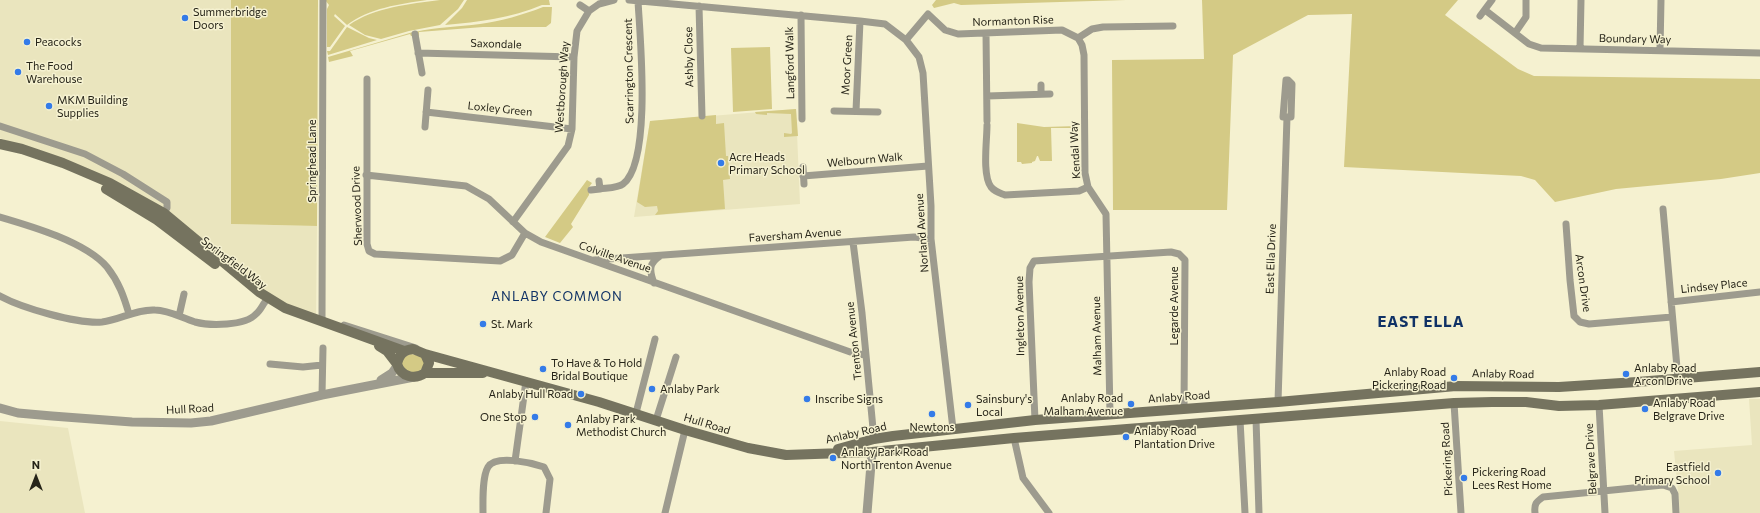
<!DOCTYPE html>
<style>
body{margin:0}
#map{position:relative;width:1760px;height:513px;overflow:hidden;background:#f5f1d0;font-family:Commissioner,sans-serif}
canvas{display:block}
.north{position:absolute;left:16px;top:457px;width:40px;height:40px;-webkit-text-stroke:3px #f5f1d0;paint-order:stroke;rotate:0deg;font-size:11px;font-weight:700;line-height:16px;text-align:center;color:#262418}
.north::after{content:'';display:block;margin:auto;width:14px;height:18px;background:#262418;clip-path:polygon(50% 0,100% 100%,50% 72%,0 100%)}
</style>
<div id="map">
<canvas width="1760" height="513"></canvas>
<div class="north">N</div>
</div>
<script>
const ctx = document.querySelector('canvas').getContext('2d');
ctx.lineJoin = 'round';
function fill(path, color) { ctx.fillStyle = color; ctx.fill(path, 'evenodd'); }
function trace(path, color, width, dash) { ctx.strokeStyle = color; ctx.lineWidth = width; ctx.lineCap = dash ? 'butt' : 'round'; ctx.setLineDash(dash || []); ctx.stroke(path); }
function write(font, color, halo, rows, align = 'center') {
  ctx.font = font + ' Commissioner,sans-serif'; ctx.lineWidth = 3; ctx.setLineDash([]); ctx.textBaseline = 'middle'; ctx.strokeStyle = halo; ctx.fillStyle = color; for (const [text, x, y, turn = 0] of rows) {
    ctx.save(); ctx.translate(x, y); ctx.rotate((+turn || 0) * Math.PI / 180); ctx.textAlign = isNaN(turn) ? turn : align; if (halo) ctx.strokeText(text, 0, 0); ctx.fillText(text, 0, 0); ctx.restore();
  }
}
const built = new Path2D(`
 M 0,0 L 231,0 L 231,224 L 317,226 L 316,322 L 263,299 L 156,212 L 89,178 L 0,138 Z
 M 796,109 L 800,204 L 634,217 L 650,121 Z
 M 1749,399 L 1760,399 L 1760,513 L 1680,513 L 1674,451 L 1752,445 Z
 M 0,421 L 68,428 L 85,513 L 0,513 Z`);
const green = new Path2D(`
 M 231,0 L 318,0 L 317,226 L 231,224 Z
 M 325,0 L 427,0 C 400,4 369,8 347,25 L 335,14 L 334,16 L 345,26 L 330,47 L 327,47 L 327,9 L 329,5 Z
 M 440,0 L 464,0 L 458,9 L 440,25 L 409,31 L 381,39 L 365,35 L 349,25 C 375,7 410,4 440,0 Z
 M 467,0 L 549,0 L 550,5 L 542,5 C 511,18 479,22 445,25 L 462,8 Z
 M 936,0 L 1126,0 L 961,5 L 954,3 L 934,8 L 932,5 Z
 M 1202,0 L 1458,0 L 1445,15 L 1518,69 L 1534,76 L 1760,79 L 1760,173 L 1721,179 L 1616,189 L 1555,202 L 1535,180 L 1521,176 L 1344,167 L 1352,14 L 1308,15 L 1233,55 L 1227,210 L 1113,210 L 1112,60 L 1204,59 Z
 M 543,7 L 552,7 L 551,23 L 546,27 L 483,27 L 419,32 L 419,36 L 416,37 L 415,32 C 437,27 458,27 480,24 C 501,21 523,15 543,7 Z
 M 347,27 L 369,38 L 377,40 L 328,55 L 327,51 L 330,51 Z
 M 413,32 L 414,36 L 411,36 L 410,34 L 350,51 L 353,56 L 329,62 L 328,57 Z
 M 770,47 L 772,109 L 733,112 L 731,48 Z
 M 796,109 L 798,136 L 784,137 L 784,133 L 791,134 L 792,133 L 791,114 L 767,113 L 767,115 L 756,114 L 755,112 Z
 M 716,115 L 716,124 L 724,123 L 726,156 L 728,156 L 730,179 L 723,180 L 725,209 L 655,215 L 658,211 L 657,206 L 645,207 L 637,202 L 650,121 Z
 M 1017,123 L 1044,127 L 1078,126 L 1078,128 L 1051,128 L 1052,161 L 1040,161 L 1038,156 L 1037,156 L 1035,161 L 1032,162 L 1032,163 L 1022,164 L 1021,162 L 1017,162 Z
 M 587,180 L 592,183 L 589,187 L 589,195 L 571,224 L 573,227 L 560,243 L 545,237 Z
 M 411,354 L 421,356 L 427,364 L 417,373 L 402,370 L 401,358 Z`);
const minor = new Path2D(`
 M 629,0 L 860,21 L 885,24 L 906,40 L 928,14 L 945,30 L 958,34 L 1062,30 L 1078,38 L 1092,29 L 1103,27 L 1173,26
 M 580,5 L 589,11
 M 699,6 L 702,116
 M 1485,10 L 1529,44 L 1541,48 L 1760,53
 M 801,15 L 802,119
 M 1480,16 L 1492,0
 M 986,33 L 987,121
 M 1515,33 L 1526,17 L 1526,0
 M 415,34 L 422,73
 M 1078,38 L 1082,45 L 1084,55 L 1085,173 L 1088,187 L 1106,214 L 1110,414
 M 906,40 L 919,57 L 923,73 L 931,206 L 931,239 L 953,429
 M 1580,49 L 1581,0
 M 1660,50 L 1661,0
 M 418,53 L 574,57
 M 367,79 L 367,244 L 369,251 L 375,254 L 500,261 L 512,255 L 525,233
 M 1286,80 L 1288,80 L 1292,84 L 1291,117 L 1283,117 Z
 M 1041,85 L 1041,94
 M 987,96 L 1050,94
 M 834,111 L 878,112
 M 856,111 L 860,21
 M 426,112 L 572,129
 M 987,125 C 987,141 982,175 991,187 C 995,192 1000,193 1005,195 L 1079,191 L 1088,187
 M 0,126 L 85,154 L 123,174 L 167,202 L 167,208 L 162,215
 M 425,127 L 428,90
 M 803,167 L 804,184
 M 366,175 L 466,186 L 489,199 L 525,233 L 541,242 L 853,353 L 865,355
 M 803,176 L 928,166
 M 600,189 C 606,188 618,188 623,184 C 652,162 640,37 638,1
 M 591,190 L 600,189 L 599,181
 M 1663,209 L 1678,379
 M 0,217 C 31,226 86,242 107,267 C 119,282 124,297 129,314
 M 513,222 L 568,146 L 572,129 L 574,57 L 577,31 L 589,11 L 599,4 L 614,0
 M 1566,224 L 1570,280 L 1574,316 L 1580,322 L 1589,324 L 1672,317
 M 853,242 L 862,313 L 874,439
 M 594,260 L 914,237 L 931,239
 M 654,283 C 649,270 649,263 660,256
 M 0,296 C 22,308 77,324 102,322 C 120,320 136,309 155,310 C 169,310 182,318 195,322 C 210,326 245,326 256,314 C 260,311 262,306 265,302
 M 1671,302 L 1760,292
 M 179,316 L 184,294
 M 322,322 L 323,0
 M 344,325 L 416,348
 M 270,364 L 303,367 L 322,365
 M 322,395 L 323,348
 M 1278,402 L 1287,117
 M 1454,403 L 1461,513
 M 1599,405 L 1605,513
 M 636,413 L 655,339
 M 1256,419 L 1259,513
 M 656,420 L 676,357
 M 1035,420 L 1029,282 L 1030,268 L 1034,261 L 1171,252 L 1179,254 L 1185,260 L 1184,409
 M 1240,420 L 1245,513
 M 1014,438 L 1023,478 L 1049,513
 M 515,461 L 526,381
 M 483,513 C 483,501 482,477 488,467 C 496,454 532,463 544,467 L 550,479 L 546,513
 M 665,513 L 685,430
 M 1535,513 C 1534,504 1536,502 1543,497 L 1663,485 L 1672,488 L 1675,494 L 1676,513`);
const tertiary = new Path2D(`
 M 381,380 L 392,373 L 397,366
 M 0,408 L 18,413 L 52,416 L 132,422 L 191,423 L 211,421 L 322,395 L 414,377
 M 867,513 L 872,452`);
const secondary = new Path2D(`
 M 0,144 L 22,149 L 63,163 L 110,183 L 164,213 L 259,292 L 285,308 L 404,351
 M 106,189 L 157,220 L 215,264
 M 379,346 L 387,351 L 397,364
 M 413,349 L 425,354 L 429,363 L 425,373 C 415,380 401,377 397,364 C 399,355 403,350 413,349 Z
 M 425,354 L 599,402 L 685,430 L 748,448 L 786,455 L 872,452 L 1014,438 L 1454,403 L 1492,402 L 1526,402 L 1559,406 L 1599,405 L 1760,392
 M 425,373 L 483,373
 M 838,449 L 874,439 L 893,436 L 1035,420 L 1278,402 L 1456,386 L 1559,387 L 1637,382 L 1760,372`);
const markers = [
 [185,18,4,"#347be8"],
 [27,42,4,"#347be8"],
 [18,72,4,"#347be8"],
 [49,106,4,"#347be8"],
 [721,163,4,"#347be8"],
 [483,324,4,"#347be8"],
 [543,369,4,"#347be8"],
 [1626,374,4,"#347be8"],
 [1454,378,4,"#347be8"],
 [652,389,4,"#347be8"],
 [581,394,4,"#347be8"],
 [807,399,4,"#347be8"],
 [1131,404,4,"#347be8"],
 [968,405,4,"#347be8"],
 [1645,409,4,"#347be8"],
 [932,414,4,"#347be8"],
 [535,417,4,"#347be8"],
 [568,425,4,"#347be8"],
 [1126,437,4,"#347be8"],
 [833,458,4,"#347be8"],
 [1718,473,4,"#347be8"],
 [1464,478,4,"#347be8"]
];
const poiNames = [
 ["Summerbridge",193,12],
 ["Doors",193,25],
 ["Peacocks",35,42],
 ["The Food",26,66],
 ["Warehouse",26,79],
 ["MKM Building",57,100],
 ["Supplies",57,113],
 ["Acre Heads",729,157],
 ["Primary School",729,170],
 ["St. Mark",491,324],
 ["To Have & To Hold",551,363],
 ["Bridal Boutique",551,376],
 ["Anlaby Road",1634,368],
 ["Arcon Drive",1634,381],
 ["Anlaby Road",1446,372,"right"],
 ["Pickering Road",1446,385,"right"],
 ["Anlaby Park",660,389],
 ["Anlaby Hull Road",573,394,"right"],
 ["Anlaby Road",1123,398,"right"],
 ["Malham Avenue",1123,411,"right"],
 ["Inscribe Signs",815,399],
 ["Sainsbury's",976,399],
 ["Local",976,412],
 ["Anlaby Road",1653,403],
 ["Belgrave Drive",1653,416],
 ["One Stop",527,417,"right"],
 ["Anlaby Park",576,419],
 ["Methodist Church",576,432],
 ["Newtons",932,427,"center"],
 ["Anlaby Road",1134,431],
 ["Plantation Drive",1134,444],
 ["Anlaby Park Road",841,452],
 ["North Trenton Avenue",841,465],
 ["Eastfield",1710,467,"right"],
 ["Primary School",1710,480,"right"],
 ["Pickering Road",1472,472],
 ["Lees Rest Home",1472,485]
];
const streetNames = [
 ["Normanton Rise",1013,21,-2],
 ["Boundary Way",1635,39,1],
 ["Saxondale",496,44,2],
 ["Ashby Close",689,57,-91],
 ["Langford Walk",790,63,-91],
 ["Moor Green",847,65,-87],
 ["Scarrington Crescent",629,71,-91],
 ["Westborough Way",562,87,-86],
 ["Loxley Green",500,109,6],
 ["Kendal Way",1075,150,-93],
 ["Welbourn Walk",865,160,-5],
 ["Springhead Lane",312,161,-90],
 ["Sherwood Drive",357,206,-92],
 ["Norland Avenue",922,233,-94],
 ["Faversham Avenue",795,235,-4],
 ["Colville Avenue",615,257,19],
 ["East Ella Drive",1271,259,-88],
 ["Springfield Way",234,263,37],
 ["Arcon Drive",1583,283,82],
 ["Lindsey Place",1714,286,-6],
 ["Legarde Avenue",1174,306,-90],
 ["Ingleton Avenue",1020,316,-91],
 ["Malham Avenue",1097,336,-91],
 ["Trenton Avenue",854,341,-96],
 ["Anlaby Road",1503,374,1],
 ["Anlaby Road",1179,397,-4],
 ["Hull Road",190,409,-3],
 ["Hull Road",707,424,17],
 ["Anlaby Road",856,433,-13],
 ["Pickering Road",1447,459,-93],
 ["Belgrave Drive",1591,459,-93]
];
const quarterNames = [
 ["ANLABY COMMON",557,297]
];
const districtNames = [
 ["EAST ELLA",1421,322]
];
fill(built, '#eae5be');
fill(green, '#d4ca85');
trace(minor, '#9d9b8e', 7);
trace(tertiary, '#9d9b8e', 9);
trace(secondary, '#75735f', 10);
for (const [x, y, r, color] of markers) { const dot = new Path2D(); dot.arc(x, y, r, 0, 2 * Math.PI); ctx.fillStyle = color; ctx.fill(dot); trace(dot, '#f5f1d0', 1.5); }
write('11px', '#262418', '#f5f1d0', poiNames, 'left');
write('11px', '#262418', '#f5f1d0', streetNames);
ctx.letterSpacing = '1px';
write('13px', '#103266', '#f5f1d0', quarterNames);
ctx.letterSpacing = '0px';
ctx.letterSpacing = '1px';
write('bold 15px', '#103266', '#f5f1d0', districtNames);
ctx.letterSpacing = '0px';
</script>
